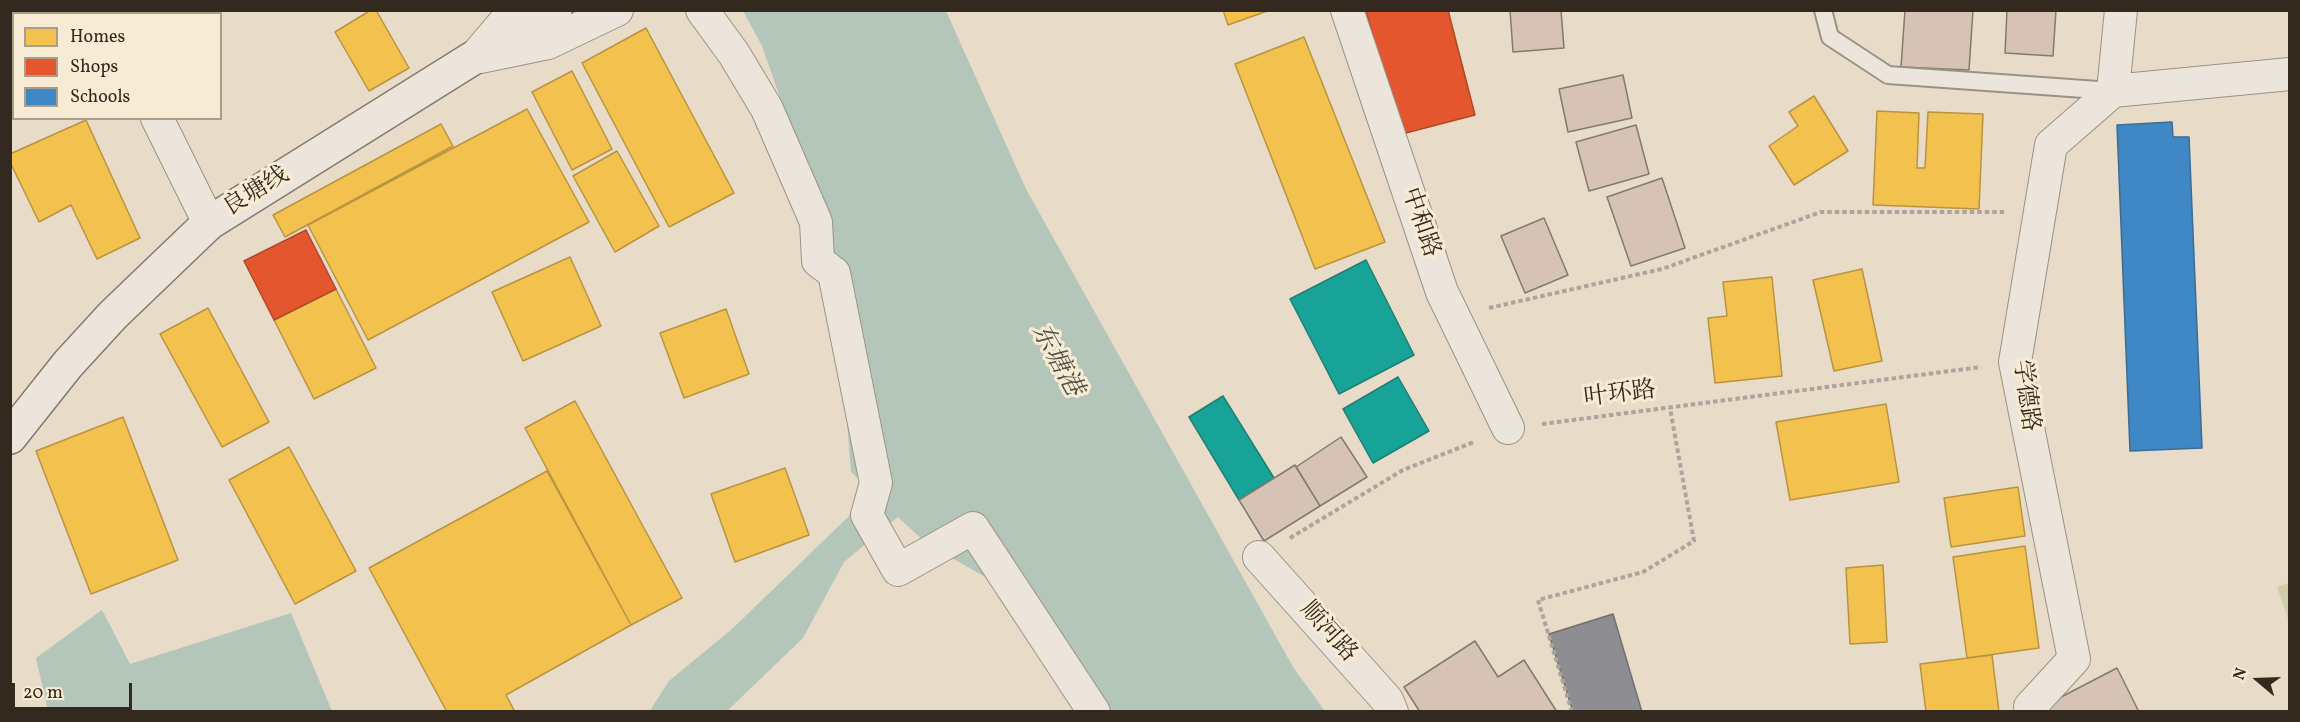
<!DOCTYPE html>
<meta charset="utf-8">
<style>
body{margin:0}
#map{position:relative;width:2300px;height:722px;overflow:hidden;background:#e8dcc8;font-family:Vollkorn,serif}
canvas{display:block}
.frame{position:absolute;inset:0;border:12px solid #34291f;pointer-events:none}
.legend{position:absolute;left:12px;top:12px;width:210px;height:108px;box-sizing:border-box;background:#f8ebd3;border:2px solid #aa9d8b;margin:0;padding:8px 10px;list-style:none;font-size:18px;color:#34291f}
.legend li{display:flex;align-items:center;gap:12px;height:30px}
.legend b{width:30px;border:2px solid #aa9d8b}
.north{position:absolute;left:2228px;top:650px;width:60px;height:60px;-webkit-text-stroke:4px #f8ebd3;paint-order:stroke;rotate:289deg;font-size:16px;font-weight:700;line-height:24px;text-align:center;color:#34291f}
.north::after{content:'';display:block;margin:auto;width:21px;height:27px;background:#34291f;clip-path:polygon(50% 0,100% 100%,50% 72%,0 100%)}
.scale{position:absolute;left:12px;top:683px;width:120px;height:27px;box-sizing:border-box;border:3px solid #34291f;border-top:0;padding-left:8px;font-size:18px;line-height:21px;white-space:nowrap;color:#34291f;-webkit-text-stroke:4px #f8ebd3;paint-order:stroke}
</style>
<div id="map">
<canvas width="2300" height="722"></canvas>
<div class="frame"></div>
<ul class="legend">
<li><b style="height:16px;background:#f2c14e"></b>Homes</li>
<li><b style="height:16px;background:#e4572e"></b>Shops</li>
<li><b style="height:16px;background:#3f88c5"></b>Schools</li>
</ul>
<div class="north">N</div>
<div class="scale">20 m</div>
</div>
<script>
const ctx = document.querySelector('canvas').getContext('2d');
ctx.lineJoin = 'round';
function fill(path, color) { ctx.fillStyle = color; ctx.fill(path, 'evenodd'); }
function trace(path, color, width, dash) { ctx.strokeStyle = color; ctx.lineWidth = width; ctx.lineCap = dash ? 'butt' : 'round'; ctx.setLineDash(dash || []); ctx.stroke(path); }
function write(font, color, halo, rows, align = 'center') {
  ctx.font = font + ' Vollkorn,"Noto Serif SC",serif'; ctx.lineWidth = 6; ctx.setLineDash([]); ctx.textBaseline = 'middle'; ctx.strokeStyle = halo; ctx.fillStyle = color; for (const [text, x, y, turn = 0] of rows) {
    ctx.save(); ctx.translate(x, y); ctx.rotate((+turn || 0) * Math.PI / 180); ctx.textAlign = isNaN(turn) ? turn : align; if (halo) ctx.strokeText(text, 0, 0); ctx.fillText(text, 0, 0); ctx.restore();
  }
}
const green = new Path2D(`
 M 2289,583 L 2290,583 L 2289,622 L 2277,587 Z`);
const water = new Path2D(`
 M 743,11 L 946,11 L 1026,189 L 1293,667 L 1325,711 L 1100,711 L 1012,592 L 927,544 L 898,517 L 844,562 L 803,638 L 727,711 L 649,712 L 669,681 L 732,629 L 873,493 L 851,472 L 834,252 L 762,46 Z
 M 102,610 L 130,664 L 291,613 L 332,711 L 48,711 L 36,658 Z`);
const homes = new Path2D(`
 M 371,10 L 376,10 L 409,68 L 369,91 L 335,32 Z
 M 1223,10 L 1270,10 L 1228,25 Z
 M 646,28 L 734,193 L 669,227 L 582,63 Z
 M 1304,37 L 1385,242 L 1315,269 L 1235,64 Z
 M 572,71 L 612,149 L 572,170 L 532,92 Z
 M 1814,96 L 1848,151 L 1794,185 L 1769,146 L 1798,126 L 1789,112 Z
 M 527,109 L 589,222 L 368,340 L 308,225 Z
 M 1877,111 L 1919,113 L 1917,168 L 1925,168 L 1928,112 L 1983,114 L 1979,209 L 1873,205 Z
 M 86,120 L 140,238 L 97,259 L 71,205 L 39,222 L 10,162 L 10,154 Z
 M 441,124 L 453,146 L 285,237 L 273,215 Z
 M 617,151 L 659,226 L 615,252 L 573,176 Z
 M 570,257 L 601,326 L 523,361 L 492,292 Z
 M 1862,269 L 1882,361 L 1834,371 L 1813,280 Z
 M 1772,277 L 1782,376 L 1715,383 L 1708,318 L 1727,316 L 1723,282 Z
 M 336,289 L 376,368 L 314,399 L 274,320 Z
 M 208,308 L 269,422 L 222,447 L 160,334 Z
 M 726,309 L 749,374 L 684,398 L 660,333 Z
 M 575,401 L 682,598 L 631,625 L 525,428 Z
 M 1886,404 L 1899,482 L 1790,500 L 1776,422 Z
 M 123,417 L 178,560 L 91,594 L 36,451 Z
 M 289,447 L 356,571 L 295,604 L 229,480 Z
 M 785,468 L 809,535 L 735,562 L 711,494 Z
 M 547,471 L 631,625 L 506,695 L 515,712 L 447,712 L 369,568 Z
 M 2018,487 L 2025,536 L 1951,547 L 1944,498 Z
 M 2025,546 L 2039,648 L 1967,658 L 1953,557 Z
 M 1883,565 L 1887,642 L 1850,644 L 1846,568 Z
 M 1992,655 L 1999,712 L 1926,712 L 1920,664 Z`);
const shops = new Path2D(`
 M 1366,10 L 1448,10 L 1475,115 L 1398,135 Z
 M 306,230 L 336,289 L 274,320 L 244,261 Z`);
const schools = new Path2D(`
 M 2172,122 L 2173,137 L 2189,137 L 2202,448 L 2130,451 L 2117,125 Z`);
const public = new Path2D(`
 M 1366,260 L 1414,355 L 1339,394 L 1290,299 Z
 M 1398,377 L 1429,431 L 1373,463 L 1343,409 Z
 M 1223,396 L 1274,478 L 1239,500 L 1189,417 Z`);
const industry = new Path2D(`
 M 1613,614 L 1642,712 L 1573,712 L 1549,634 Z`);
const building = new Path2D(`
 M 1510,10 L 1561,10 L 1564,48 L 1513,52 Z
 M 1905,10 L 1973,10 L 1969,70 L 1901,67 Z
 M 2007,10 L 2056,10 L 2053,56 L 2005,53 Z
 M 1623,75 L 1632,118 L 1568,132 L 1559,89 Z
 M 1636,125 L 1649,174 L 1589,191 L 1576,142 Z
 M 1662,178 L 1685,248 L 1631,266 L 1607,197 Z
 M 1544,218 L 1568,275 L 1525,293 L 1501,236 Z
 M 1341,437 L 1367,477 L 1320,506 L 1296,467 Z
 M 1295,465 L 1320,506 L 1264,541 L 1239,500 Z
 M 1475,641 L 1498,677 L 1524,660 L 1557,712 L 1420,712 L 1404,687 Z
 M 2117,668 L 2139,712 L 2037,712 L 2036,710 Z`);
const path = new Path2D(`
 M 1489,308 L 1662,269 L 1821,212 L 2004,212
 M 1542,424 L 1981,367
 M 1290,538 L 1403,470 L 1474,442
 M 1572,712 L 1538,600 L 1643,572 L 1694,541 L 1670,408`);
const service = new Path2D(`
 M 1823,10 L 1830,37 L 1888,75 L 2112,91`);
const minor = new Path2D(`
 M 129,10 L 130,14
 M 702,10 L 734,54 L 767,109 L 816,222 L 818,261 L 834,273 L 876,483 L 867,515 L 898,570 L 973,528 L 1094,712
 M 1347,10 L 1442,292 L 1508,428
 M 480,51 L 515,10
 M 480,57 L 548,43 L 617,10
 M 2113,91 L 2121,10
 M 157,118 L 209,223
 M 1259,557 L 1387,700 L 1392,712
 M 2031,712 L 2030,707 L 2074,659 L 2015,362 L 2051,145 L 2113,91 L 2290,74`);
const secondary = new Path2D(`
 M 10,437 L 68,364 L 113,315 L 209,223 L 473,58 L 555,10`);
const streetNames = [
 ["良塘线",257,193,-32],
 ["中和路",1419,223,71],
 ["叶环路",1620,396,-7],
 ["学德路",2024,396,82],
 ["顺河路",1327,633,48]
];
const waterNames = [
 ["东塘港",1055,361,61]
];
fill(green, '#d0cea9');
fill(water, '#b3c6b9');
fill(homes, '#f2c14e');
trace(homes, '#b99340', 1.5);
fill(shops, '#e4572e');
trace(shops, '#af492a', 1.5);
fill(schools, '#3f88c5');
trace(schools, '#3c6c93', 1.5);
fill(public, '#17a398');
trace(public, '#207e74', 1.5);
fill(industry, '#8d8d92');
trace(industry, '#726f70', 1.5);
fill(building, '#d6c3b5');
trace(building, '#817a6f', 1.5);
trace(service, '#9a9286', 20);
trace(minor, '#9a9286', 34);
trace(secondary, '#817a6f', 36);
trace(path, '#aba59d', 4, [4.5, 3]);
trace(service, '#ebe5dc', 16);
trace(minor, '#ebe5dc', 32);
trace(secondary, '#ebe5dc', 33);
write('24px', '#34291f', '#f8ebd3', streetNames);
write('italic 26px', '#4e4e44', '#f8ebd3', waterNames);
</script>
